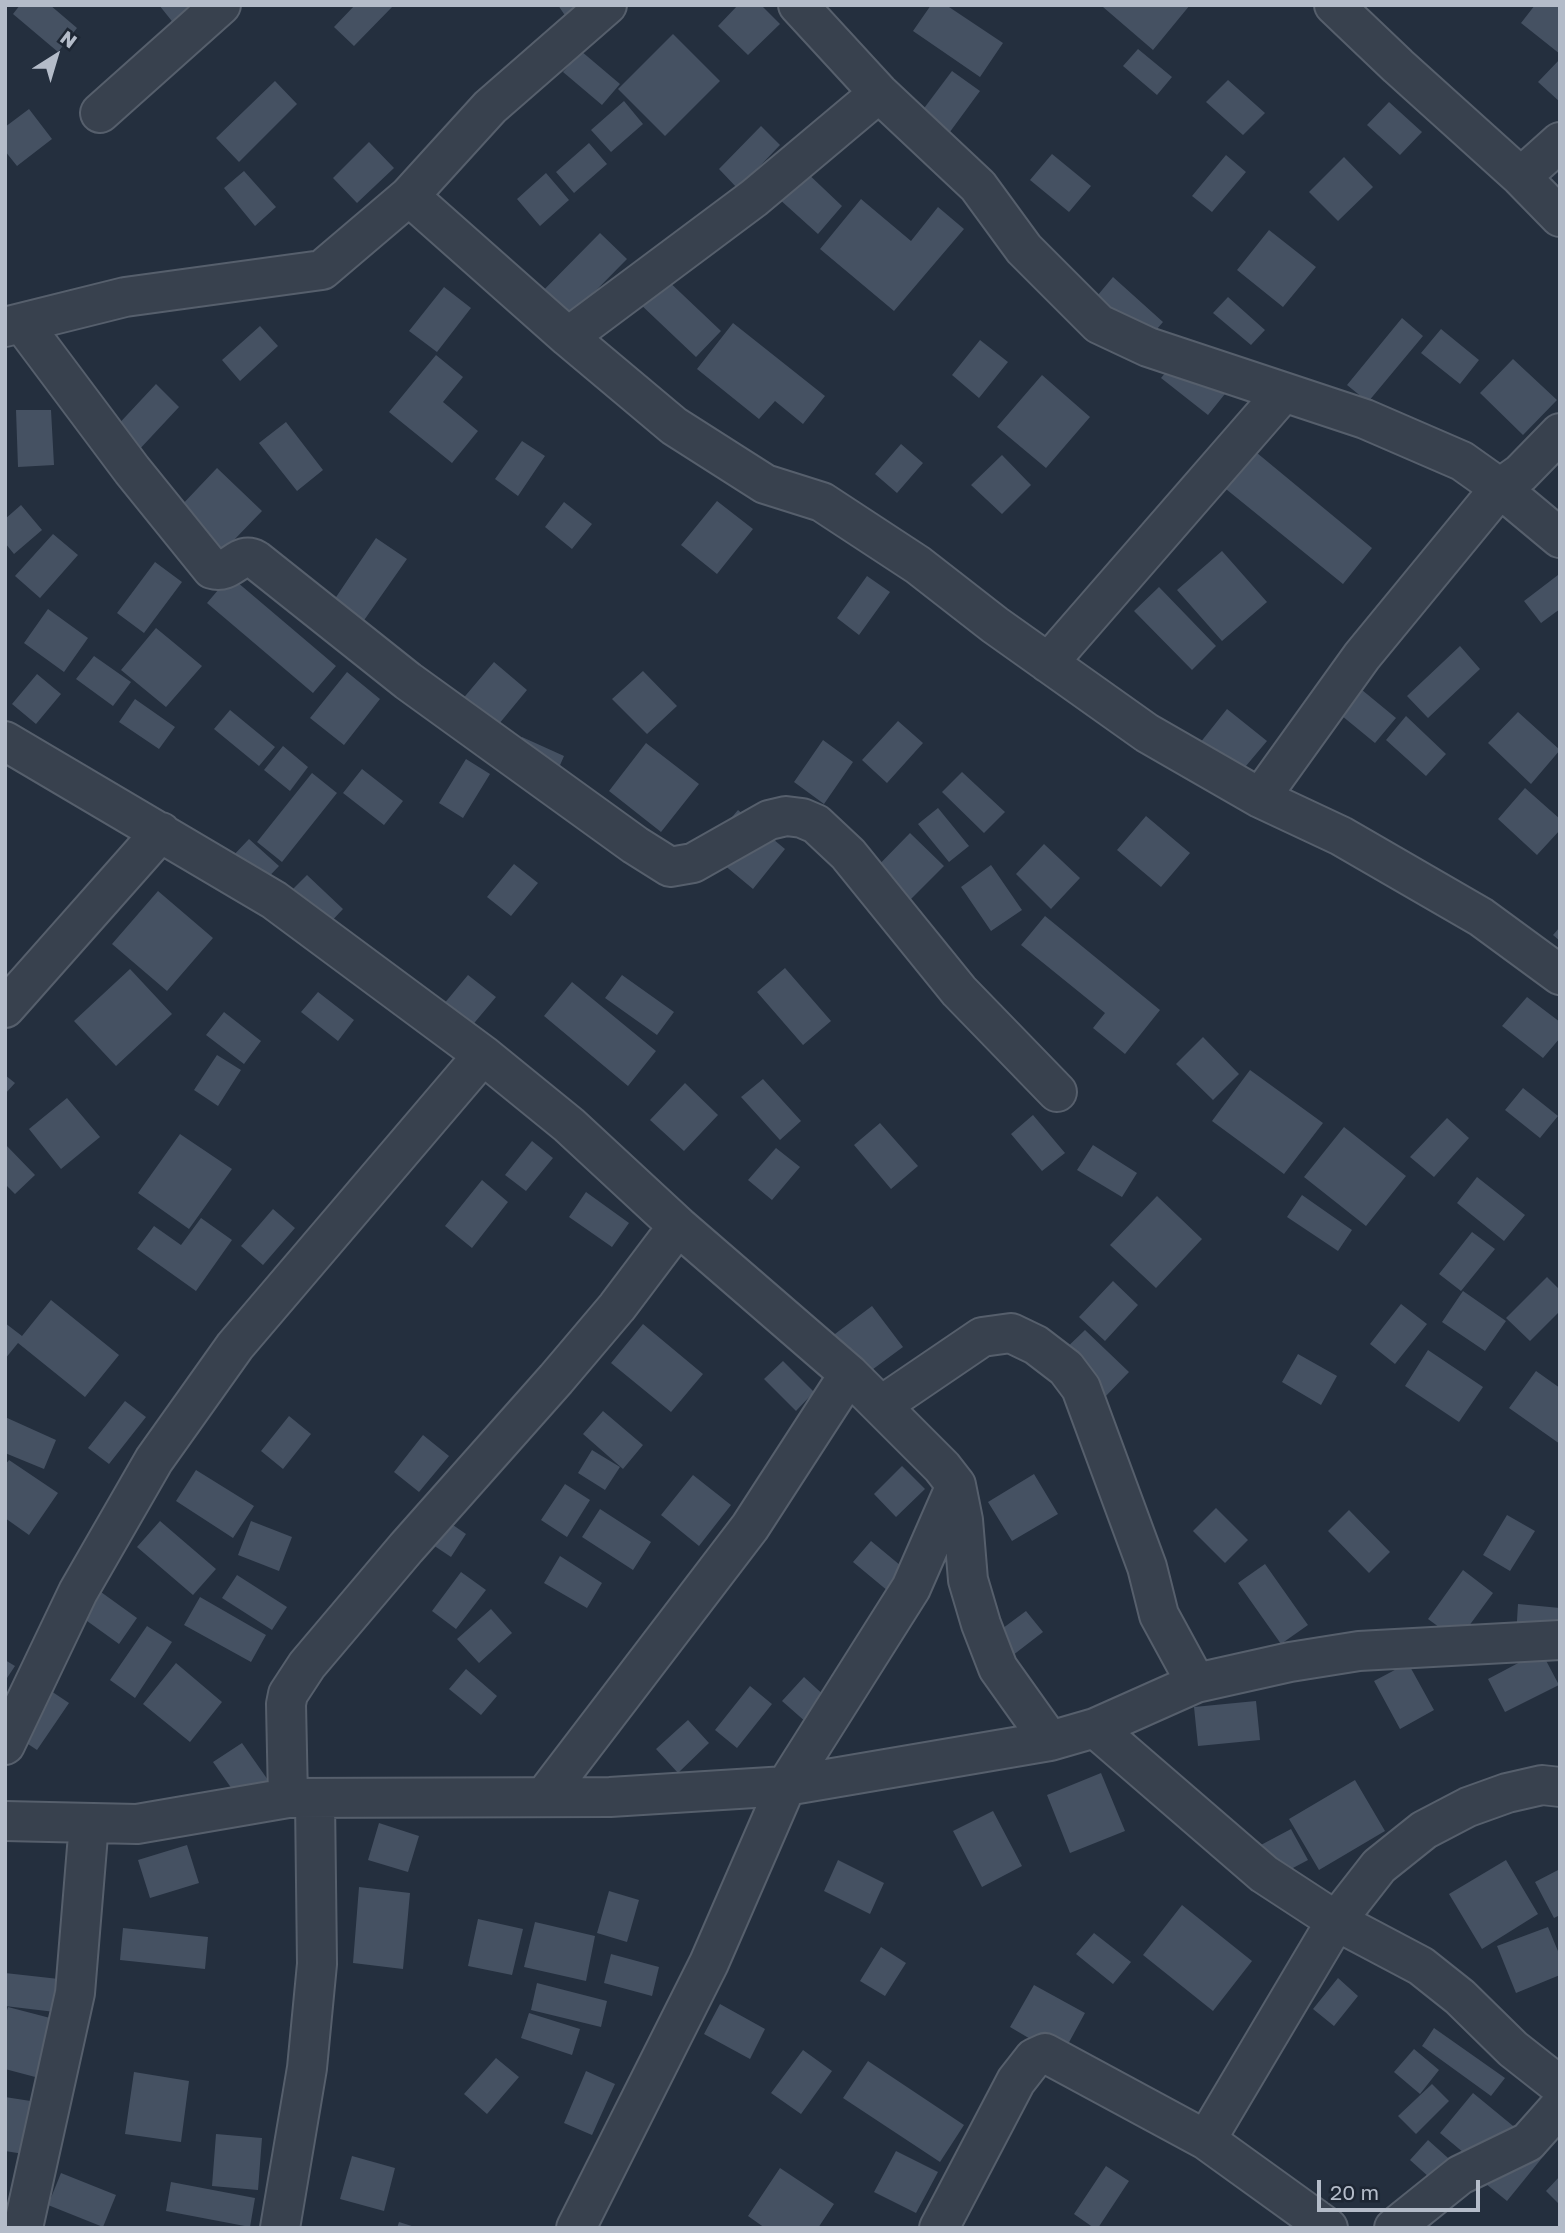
<!DOCTYPE html>
<style>
body{margin:0}
#map{position:relative;width:1565px;height:2233px;overflow:hidden;background:#242f3e;font-family:"Golos Text",sans-serif}
canvas{display:block}
.frame{position:absolute;inset:0;border:7px solid #b4bcc9;pointer-events:none}
.north{position:absolute;left:21px;top:21px;width:70px;height:70px;-webkit-text-stroke:5px #1d2633;paint-order:stroke;rotate:37deg;font-size:19px;font-weight:700;line-height:28px;text-align:center;color:#b4bcc9}
.north::after{content:'';display:block;margin:auto;width:24px;height:32px;background:#b4bcc9;clip-path:polygon(50% 0,100% 100%,50% 72%,0 100%)}
.scale{position:absolute;left:1317px;top:2180px;width:163px;height:32px;box-sizing:border-box;border:4px solid #b4bcc9;border-top:0;padding-left:9px;font-size:21px;line-height:24px;white-space:nowrap;color:#b4bcc9;-webkit-text-stroke:5px #1d2633;paint-order:stroke}
</style>
<div id="map">
<canvas width="1565" height="2233"></canvas>
<div class="frame"></div>
<div class="north">N</div>
<div class="scale">20 m</div>
</div>
<script>
const ctx = document.querySelector('canvas').getContext('2d');
ctx.lineJoin = 'round';
function fill(path, color) { ctx.fillStyle = color; ctx.fill(path, 'evenodd'); }
function trace(path, color, width, dash) { ctx.strokeStyle = color; ctx.lineWidth = width; ctx.lineCap = dash ? 'butt' : 'round'; ctx.setLineDash(dash || []); ctx.stroke(path); }
const building = new Path2D(`
 M 20,5 L 50,5 L 77,28 L 58,52 L 13,14 Z
 M 159,5 L 197,5 L 175,25 Z
 M 355,5 L 394,5 L 354,46 L 334,27 Z
 M 558,5 L 583,5 L 566,17 Z
 M 738,5 L 761,5 L 780,24 L 748,55 L 718,26 Z
 M 931,5 L 946,5 L 1003,43 L 980,77 L 913,31 Z
 M 1105,5 L 1190,5 L 1153,50 L 1103,7 Z
 M 1535,5 L 1560,5 L 1560,54 L 1521,23 Z
 M 673,34 L 720,81 L 665,136 L 618,89 Z
 M 1138,49 L 1172,77 L 1157,95 L 1123,66 Z
 M 581,51 L 620,84 L 602,105 L 563,72 Z
 M 1560,59 L 1560,102 L 1538,82 Z
 M 952,71 L 980,91 L 944,140 L 916,119 Z
 M 1228,80 L 1265,113 L 1243,135 L 1206,102 Z
 M 275,81 L 297,104 L 239,162 L 216,138 Z
 M 624,101 L 643,124 L 611,152 L 591,130 Z
 M 1389,102 L 1422,132 L 1400,155 L 1367,125 Z
 M 29,109 L 52,139 L 17,166 L 5,151 L 5,127 Z
 M 761,126 L 780,145 L 738,189 L 719,169 Z
 M 369,142 L 394,168 L 357,203 L 333,178 Z
 M 589,143 L 607,164 L 574,193 L 556,172 Z
 M 1052,154 L 1091,186 L 1069,212 L 1030,180 Z
 M 1226,155 L 1246,172 L 1212,212 L 1192,196 Z
 M 1344,157 L 1373,187 L 1338,221 L 1309,192 Z
 M 803,169 L 842,206 L 818,234 L 778,198 Z
 M 244,171 L 276,207 L 255,226 L 224,188 Z
 M 546,173 L 569,200 L 540,226 L 517,199 Z
 M 861,199 L 911,241 L 938,207 L 964,229 L 894,311 L 820,249 Z
 M 1269,230 L 1316,267 L 1283,307 L 1237,270 Z
 M 600,233 L 627,259 L 554,333 L 527,307 Z
 M 663,276 L 721,331 L 696,357 L 638,302 Z
 M 1113,277 L 1163,322 L 1137,352 L 1087,308 Z
 M 444,287 L 471,308 L 437,352 L 409,331 Z
 M 1228,297 L 1265,330 L 1251,345 L 1213,313 Z
 M 1402,318 L 1423,336 L 1368,402 L 1347,385 Z
 M 733,323 L 825,396 L 803,424 L 775,401 L 759,419 L 697,369 Z
 M 260,326 L 278,346 L 240,381 L 222,360 Z
 M 1441,329 L 1479,360 L 1460,384 L 1421,353 Z
 M 980,340 L 1008,362 L 979,398 L 952,375 Z
 M 1191,342 L 1237,379 L 1208,415 L 1161,378 Z
 M 436,355 L 463,377 L 443,402 L 478,431 L 452,463 L 389,412 Z
 M 1513,359 L 1557,400 L 1523,435 L 1480,393 Z
 M 1042,375 L 1090,417 L 1046,468 L 997,427 Z
 M 156,384 L 179,407 L 137,452 L 113,430 Z
 M 16,410 L 51,410 L 54,465 L 18,467 Z
 M 286,422 L 323,470 L 297,491 L 259,443 Z
 M 522,441 L 545,456 L 518,496 L 495,479 Z
 M 901,444 L 923,463 L 897,493 L 875,474 Z
 M 1251,448 L 1372,548 L 1343,584 L 1221,485 Z
 M 1002,455 L 1031,485 L 1002,514 L 971,485 Z
 M 217,468 L 262,511 L 205,570 L 160,528 Z
 M 717,501 L 753,529 L 717,574 L 681,545 Z
 M 564,502 L 592,524 L 572,549 L 545,527 Z
 M 21,505 L 42,530 L 14,554 L 5,543 L 5,519 Z
 M 53,534 L 78,555 L 40,598 L 15,576 Z
 M 376,538 L 407,559 L 360,626 L 330,606 Z
 M 1222,551 L 1267,602 L 1222,641 L 1177,590 Z
 M 155,562 L 182,582 L 144,633 L 117,613 Z
 M 1558,575 L 1560,578 L 1560,609 L 1541,623 L 1524,601 Z
 M 230,576 L 336,666 L 313,693 L 207,603 Z
 M 867,576 L 890,592 L 859,635 L 837,618 Z
 M 1159,587 L 1216,646 L 1192,670 L 1134,611 Z
 M 48,609 L 88,638 L 64,672 L 24,643 Z
 M 156,628 L 202,666 L 166,707 L 121,670 Z
 M 1460,646 L 1480,669 L 1428,718 L 1407,696 Z
 M 94,656 L 131,682 L 113,706 L 76,679 Z
 M 494,662 L 527,690 L 489,736 L 455,708 Z
 M 643,671 L 677,706 L 647,734 L 612,699 Z
 M 1339,671 L 1396,718 L 1375,743 L 1319,697 Z
 M 347,672 L 380,699 L 344,745 L 310,718 Z
 M 37,674 L 61,694 L 36,724 L 12,704 Z
 M 135,699 L 175,727 L 159,749 L 119,722 Z
 M 1227,709 L 1267,741 L 1235,779 L 1196,748 Z
 M 230,710 L 275,747 L 259,766 L 214,729 Z
 M 1518,712 L 1560,750 L 1531,784 L 1488,743 Z
 M 1406,716 L 1446,754 L 1426,776 L 1386,740 Z
 M 898,721 L 923,743 L 887,783 L 862,760 Z
 M 522,737 L 564,756 L 551,786 L 509,767 Z
 M 823,740 L 853,762 L 824,804 L 794,782 Z
 M 646,743 L 699,784 L 661,832 L 609,791 Z
 M 283,746 L 308,767 L 290,791 L 264,770 Z
 M 466,759 L 490,774 L 463,818 L 439,803 Z
 M 362,769 L 403,801 L 384,825 L 343,793 Z
 M 962,772 L 1005,812 L 984,833 L 942,792 Z
 M 312,773 L 337,793 L 282,862 L 257,842 Z
 M 1525,788 L 1560,819 L 1560,830 L 1537,855 L 1498,819 Z
 M 938,808 L 969,846 L 949,862 L 918,824 Z
 M 738,810 L 785,849 L 753,889 L 705,849 Z
 M 1146,816 L 1190,853 L 1161,887 L 1117,850 Z
 M 910,833 L 944,866 L 899,911 L 866,878 Z
 M 249,839 L 279,866 L 259,887 L 230,859 Z
 M 1044,844 L 1080,878 L 1051,909 L 1016,874 Z
 M 514,864 L 538,883 L 511,916 L 487,897 Z
 M 991,865 L 1022,910 L 991,931 L 961,887 Z
 M 307,875 L 343,909 L 325,928 L 288,894 Z
 M 158,891 L 213,938 L 167,991 L 112,944 Z
 M 1045,916 L 1160,1010 L 1125,1054 L 1093,1028 L 1105,1013 L 1021,945 Z
 M 1560,927 L 1560,941 L 1553,935 Z
 M 785,968 L 831,1021 L 803,1045 L 757,992 Z
 M 130,969 L 172,1014 L 116,1066 L 74,1021 Z
 M 468,975 L 496,997 L 460,1040 L 433,1017 Z
 M 622,975 L 674,1012 L 657,1035 L 605,998 Z
 M 572,982 L 656,1051 L 628,1086 L 544,1016 Z
 M 318,992 L 354,1020 L 338,1041 L 301,1012 Z
 M 1527,997 L 1560,1022 L 1560,1038 L 1543,1058 L 1502,1026 Z
 M 224,1012 L 261,1041 L 244,1064 L 206,1035 Z
 M 1203,1037 L 1239,1074 L 1213,1100 L 1176,1064 Z
 M 217,1055 L 241,1070 L 218,1106 L 194,1090 Z
 M 1250,1070 L 1323,1123 L 1284,1174 L 1212,1121 Z
 M 5,1075 L 15,1083 L 5,1094 Z
 M 763,1079 L 801,1121 L 780,1140 L 741,1097 Z
 M 685,1083 L 718,1115 L 684,1151 L 650,1120 Z
 M 1523,1088 L 1558,1116 L 1540,1138 L 1505,1110 Z
 M 67,1098 L 100,1137 L 61,1169 L 29,1129 Z
 M 1033,1115 L 1065,1153 L 1042,1171 L 1011,1134 Z
 M 1447,1118 L 1469,1138 L 1434,1177 L 1410,1157 Z
 M 880,1123 L 918,1166 L 891,1189 L 854,1145 Z
 M 1344,1127 L 1406,1176 L 1366,1226 L 1304,1177 Z
 M 180,1134 L 232,1169 L 189,1229 L 138,1193 Z
 M 532,1141 L 553,1158 L 526,1191 L 505,1175 Z
 M 5,1144 L 35,1175 L 15,1194 L 5,1184 Z
 M 1093,1145 L 1137,1173 L 1122,1197 L 1077,1170 Z
 M 776,1148 L 800,1167 L 772,1200 L 748,1180 Z
 M 1477,1177 L 1525,1215 L 1504,1241 L 1457,1203 Z
 M 482,1180 L 508,1202 L 472,1248 L 445,1226 Z
 M 586,1192 L 629,1223 L 612,1247 L 569,1217 Z
 M 1302,1195 L 1352,1230 L 1338,1251 L 1287,1217 Z
 M 1157,1196 L 1202,1239 L 1156,1288 L 1110,1245 Z
 M 273,1209 L 295,1228 L 263,1265 L 241,1246 Z
 M 201,1218 L 232,1240 L 196,1291 L 137,1249 L 154,1226 L 181,1245 Z
 M 1472,1232 L 1495,1249 L 1461,1291 L 1439,1274 Z
 M 1547,1277 L 1560,1290 L 1560,1311 L 1530,1341 L 1506,1318 Z
 M 1113,1281 L 1138,1305 L 1105,1341 L 1079,1317 Z
 M 1463,1291 L 1506,1321 L 1485,1351 L 1442,1322 Z
 M 51,1300 L 119,1355 L 85,1397 L 18,1343 L 5,1359 L 5,1323 L 22,1336 Z
 M 1401,1304 L 1427,1324 L 1395,1364 L 1370,1344 Z
 M 872,1306 L 903,1347 L 861,1378 L 831,1337 Z
 M 643,1324 L 703,1374 L 671,1412 L 611,1363 Z
 M 1085,1330 L 1129,1372 L 1104,1398 L 1060,1354 Z
 M 1428,1350 L 1483,1387 L 1459,1422 L 1405,1386 Z
 M 1298,1354 L 1337,1376 L 1321,1405 L 1282,1382 Z
 M 783,1361 L 814,1392 L 796,1411 L 764,1379 Z
 M 1536,1371 L 1560,1388 L 1560,1444 L 1509,1408 Z
 M 125,1401 L 146,1417 L 109,1464 L 88,1448 Z
 M 603,1411 L 643,1445 L 623,1469 L 583,1434 Z
 M 289,1416 L 311,1434 L 283,1469 L 261,1451 Z
 M 5,1417 L 56,1440 L 44,1469 L 5,1453 Z
 M 423,1435 L 449,1456 L 419,1492 L 394,1472 Z
 M 592,1450 L 620,1467 L 605,1490 L 578,1473 Z
 M 9,1460 L 58,1493 L 29,1535 L 5,1518 L 5,1465 Z
 M 902,1466 L 925,1489 L 896,1517 L 874,1494 Z
 M 196,1470 L 254,1506 L 233,1538 L 176,1501 Z
 M 1034,1474 L 1058,1514 L 1012,1541 L 988,1502 Z
 M 693,1475 L 731,1505 L 699,1546 L 661,1515 Z
 M 565,1484 L 590,1500 L 567,1537 L 541,1520 Z
 M 1216,1508 L 1248,1540 L 1225,1563 L 1193,1531 Z
 M 600,1509 L 651,1542 L 633,1570 L 582,1537 Z
 M 1349,1510 L 1390,1552 L 1369,1573 L 1328,1531 Z
 M 437,1514 L 466,1534 L 451,1557 L 421,1537 Z
 M 1507,1515 L 1535,1531 L 1510,1571 L 1483,1555 Z
 M 160,1521 L 216,1569 L 193,1595 L 137,1547 Z
 M 251,1521 L 292,1537 L 279,1571 L 238,1555 Z
 M 871,1541 L 924,1585 L 906,1606 L 853,1562 Z
 M 560,1556 L 602,1583 L 587,1608 L 544,1583 Z
 M 1265,1564 L 1308,1625 L 1281,1644 L 1238,1583 Z
 M 1463,1570 L 1493,1593 L 1458,1641 L 1428,1619 Z
 M 461,1572 L 486,1590 L 456,1629 L 432,1611 Z
 M 237,1575 L 287,1607 L 272,1630 L 222,1598 Z
 M 94,1587 L 137,1618 L 119,1644 L 76,1613 Z
 M 200,1597 L 266,1635 L 251,1662 L 184,1625 Z
 M 1518,1604 L 1560,1608 L 1560,1641 L 1516,1637 Z
 M 491,1609 L 512,1633 L 479,1663 L 457,1639 Z
 M 1026,1611 L 1043,1632 L 1008,1659 L 991,1637 Z
 M 147,1626 L 172,1642 L 135,1698 L 110,1680 Z
 M 1541,1651 L 1559,1685 L 1505,1712 L 1488,1679 Z
 M 5,1660 L 15,1666 L 5,1681 Z
 M 176,1663 L 222,1702 L 190,1742 L 143,1704 Z
 M 1408,1663 L 1434,1710 L 1400,1729 L 1374,1681 Z
 M 466,1669 L 497,1696 L 481,1715 L 449,1689 Z
 M 804,1677 L 828,1699 L 807,1723 L 782,1701 Z
 M 39,1683 L 69,1703 L 37,1750 L 7,1730 Z
 M 750,1686 L 772,1704 L 737,1748 L 715,1730 Z
 M 1256,1701 L 1260,1740 L 1198,1746 L 1194,1707 Z
 M 688,1720 L 709,1743 L 678,1773 L 656,1749 Z
 M 242,1743 L 268,1780 L 239,1799 L 213,1762 Z
 M 1101,1773 L 1125,1831 L 1070,1853 L 1047,1795 Z
 M 1355,1780 L 1385,1831 L 1319,1870 L 1289,1819 Z
 M 993,1811 L 1022,1866 L 982,1887 L 953,1831 Z
 M 379,1823 L 419,1836 L 408,1872 L 368,1860 Z
 M 1291,1829 L 1308,1860 L 1259,1886 L 1242,1855 Z
 M 187,1845 L 199,1883 L 150,1898 L 138,1860 Z
 M 838,1860 L 884,1883 L 870,1914 L 824,1891 Z
 M 1506,1860 L 1538,1914 L 1482,1949 L 1449,1894 Z
 M 1560,1869 L 1560,1915 L 1554,1918 L 1535,1882 Z
 M 359,1887 L 410,1893 L 403,1969 L 353,1963 Z
 M 609,1891 L 639,1900 L 627,1942 L 597,1933 Z
 M 1182,1905 L 1252,1961 L 1213,2011 L 1143,1955 Z
 M 478,1919 L 523,1929 L 512,1975 L 468,1966 Z
 M 535,1922 L 595,1936 L 586,1981 L 524,1967 Z
 M 1548,1927 L 1560,1956 L 1560,1975 L 1516,1993 L 1497,1946 Z
 M 123,1928 L 208,1937 L 205,1969 L 120,1960 Z
 M 1094,1933 L 1131,1962 L 1113,1984 L 1076,1954 Z
 M 881,1947 L 906,1963 L 885,1996 L 860,1981 Z
 M 611,1954 L 659,1967 L 652,1996 L 604,1983 Z
 M 5,1973 L 59,1979 L 55,2012 L 5,2006 Z
 M 1338,1978 L 1358,1996 L 1334,2026 L 1313,2009 Z
 M 537,1983 L 607,2001 L 601,2027 L 531,2010 Z
 M 1034,1985 L 1085,2013 L 1061,2057 L 1010,2027 Z
 M 720,2004 L 765,2029 L 750,2059 L 704,2034 Z
 M 8,2007 L 54,2019 L 39,2078 L 5,2069 L 5,2017 Z
 M 529,2013 L 580,2029 L 572,2055 L 521,2038 Z
 M 1434,2028 L 1505,2078 L 1491,2096 L 1422,2046 Z
 M 1414,2049 L 1439,2070 L 1420,2094 L 1394,2072 Z
 M 803,2050 L 832,2071 L 801,2114 L 771,2093 Z
 M 496,2058 L 519,2077 L 487,2114 L 464,2094 Z
 M 868,2061 L 964,2125 L 940,2162 L 843,2098 Z
 M 586,2071 L 615,2084 L 592,2135 L 564,2123 Z
 M 134,2072 L 189,2081 L 181,2142 L 125,2134 Z
 M 1432,2084 L 1449,2101 L 1416,2134 L 1398,2116 Z
 M 1473,2093 L 1546,2153 L 1507,2201 L 1475,2175 L 1482,2168 L 1440,2133 Z
 M 5,2097 L 37,2102 L 30,2155 L 5,2151 Z
 M 216,2134 L 262,2138 L 258,2190 L 212,2186 Z
 M 1428,2140 L 1467,2175 L 1449,2195 L 1410,2160 Z
 M 896,2151 L 938,2172 L 916,2213 L 874,2192 Z
 M 352,2156 L 395,2168 L 384,2211 L 340,2199 Z
 M 1106,2166 L 1129,2181 L 1098,2228 L 1094,2228 L 1074,2214 Z
 M 780,2168 L 834,2204 L 818,2228 L 765,2228 L 748,2216 Z
 M 61,2173 L 116,2195 L 103,2227 L 48,2205 Z
 M 1560,2176 L 1560,2205 L 1546,2191 Z
 M 171,2182 L 255,2198 L 250,2227 L 166,2211 Z
 M 399,2222 L 415,2227 L 414,2228 L 397,2228 Z`);
const street = new Path2D(`
 M 798,5 L 879,93 L 978,186 L 1024,249 L 1099,324 L 1148,347 L 1365,419 L 1462,461 L 1500,488 L 1560,538
 M 1334,5 L 1398,66 L 1521,177 L 1560,142
 M 100,113 L 221,5
 M 1521,177 L 1560,217
 M 409,196 L 568,337 L 674,426 L 765,484 L 822,502 L 918,565 L 995,625 L 1147,733 L 1260,798 L 1341,836 L 1481,917 L 1560,975
 M 22,323 L 132,470 L 212,569 C 232,575 238,550 256,560 L 408,681 L 635,845 L 670,867 L 693,863 L 769,820 L 786,816 L 802,818 L 816,824 L 848,854 L 959,991 L 1057,1092
 M 5,327 L 125,297 L 322,270 L 409,196 L 490,107 L 607,5
 M 568,337 L 754,198 L 879,93
 M 1048,663 L 1283,393
 M 5,741 L 274,900 L 483,1055 L 569,1125 L 678,1226 L 849,1374 L 942,1467 L 956,1485 L 963,1520 L 968,1580 L 981,1624 L 998,1668 L 1050,1741
 M 1260,798 L 1362,656 L 1500,488 L 1521,473 L 1560,433
 M 5,1008 L 161,832
 M 882,1405 L 982,1337 L 1011,1333 L 1036,1345 L 1066,1368 L 1081,1388 L 1147,1567 L 1159,1615 L 1196,1683
 M 1095,1728 L 1264,1874 L 1336,1921 L 1421,1966 L 1460,1997 L 1513,2049 L 1560,2086
 M 5,1745 L 78,1592 L 154,1460 L 235,1346 L 483,1055
 M 544,1797 L 750,1527 L 849,1374
 M 288,1798 L 286,1704 L 288,1694 L 307,1665 L 406,1548 L 556,1379 L 617,1307 L 678,1226
 M 5,1821 L 137,1824 L 288,1798 L 610,1797 L 786,1786 L 1050,1741 L 1095,1728 L 1196,1683 L 1290,1662 L 1359,1651 L 1560,1640
 M 1206,2140 L 1336,1921 L 1379,1866 L 1424,1830 L 1468,1807 L 1507,1793 L 1542,1785 L 1560,1787
 M 23,2228 L 75,1993 L 89,1823
 M 280,2228 L 307,2068 L 317,1964 L 315,1800
 M 576,2228 L 709,1963 L 786,1786 L 911,1588 L 956,1485
 M 939,2228 L 1016,2081 L 1034,2058 L 1045,2053 L 1206,2140 L 1328,2228
 M 1394,2228 L 1460,2175 L 1528,2142 L 1560,2106`);
fill(building, '#455162');
trace(street, '#565f6c', 42);
trace(street, '#38414e', 38);
</script>
